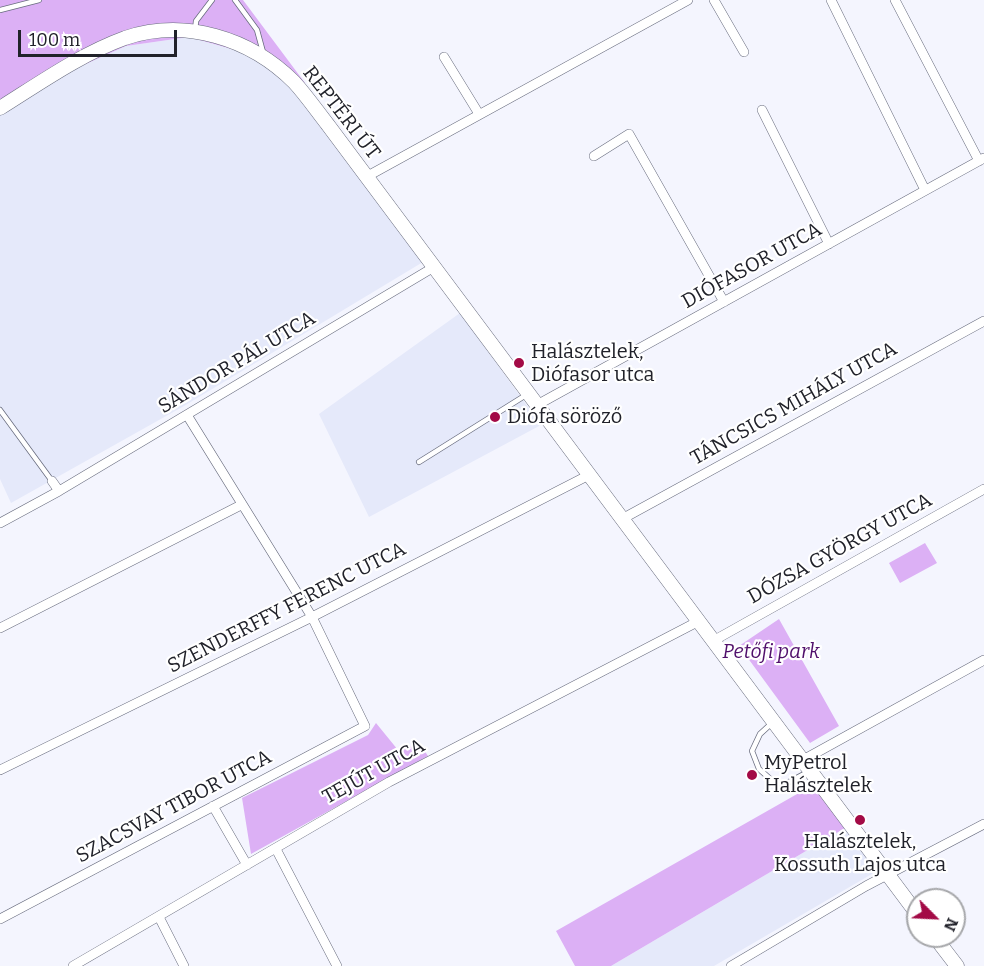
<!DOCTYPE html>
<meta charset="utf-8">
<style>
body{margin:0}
#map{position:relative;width:984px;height:966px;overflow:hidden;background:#f4f5fe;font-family:Bitter,serif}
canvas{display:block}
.north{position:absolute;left:906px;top:888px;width:60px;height:60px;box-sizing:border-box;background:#fff;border:2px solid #a6a7aa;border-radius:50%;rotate:114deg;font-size:16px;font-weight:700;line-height:24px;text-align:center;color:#21222a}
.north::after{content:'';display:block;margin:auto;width:21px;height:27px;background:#a30a46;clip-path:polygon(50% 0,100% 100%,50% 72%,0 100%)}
.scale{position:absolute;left:18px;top:30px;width:159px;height:27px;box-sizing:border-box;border:3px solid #21222a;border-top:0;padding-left:8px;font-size:18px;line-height:21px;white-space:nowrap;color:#21222a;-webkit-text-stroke:4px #fff;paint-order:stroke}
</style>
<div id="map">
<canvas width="984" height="966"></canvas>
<div class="north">N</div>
<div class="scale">100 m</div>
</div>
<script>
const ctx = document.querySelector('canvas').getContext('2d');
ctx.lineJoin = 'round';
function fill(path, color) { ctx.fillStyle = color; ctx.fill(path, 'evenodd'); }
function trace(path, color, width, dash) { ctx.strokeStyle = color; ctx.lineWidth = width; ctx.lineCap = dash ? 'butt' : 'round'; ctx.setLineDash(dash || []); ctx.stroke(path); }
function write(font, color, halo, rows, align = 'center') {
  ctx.font = font + ' Bitter,serif'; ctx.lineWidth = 4.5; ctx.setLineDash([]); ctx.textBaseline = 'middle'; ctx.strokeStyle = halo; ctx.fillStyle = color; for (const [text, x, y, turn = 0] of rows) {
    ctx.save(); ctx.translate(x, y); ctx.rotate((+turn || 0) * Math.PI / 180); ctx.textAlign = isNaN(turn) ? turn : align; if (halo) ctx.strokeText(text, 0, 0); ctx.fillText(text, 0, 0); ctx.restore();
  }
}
const built = new Path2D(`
 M 189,37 L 249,54 L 297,89 L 423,262 L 184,406 L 11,503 L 0,479 L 0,111 L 50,80 L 126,46 Z
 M 460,313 L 541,425 L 369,517 L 319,414 Z
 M 845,828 L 877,871 L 714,966 L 611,966 Z`);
const green = new Path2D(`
 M 0,0 L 243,0 L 305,83 L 297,89 L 249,54 L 189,37 L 126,46 L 50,80 L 0,111 Z
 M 925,543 L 937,563 L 900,583 L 889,563 Z
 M 779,619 L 839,726 L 810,743 L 739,646 Z
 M 376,723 L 398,750 L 420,744 L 428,756 L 251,854 L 242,798 L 368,735 Z
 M 813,785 L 845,828 L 611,966 L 575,966 L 556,931 Z`);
const service = new Path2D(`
 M 235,0 L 257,30 L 263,52
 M 0,10 L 39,0
 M 195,31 L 196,21 L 212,0
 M 0,410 L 52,481
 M 419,462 L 526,395
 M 772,723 L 760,734 L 752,751 L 759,769 L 776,784 L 789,782 L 808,772`);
const minor = new Path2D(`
 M 714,0 L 744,52
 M 831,0 L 925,190
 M 895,0 L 979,161
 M 444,57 L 479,114
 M 762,110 L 829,244
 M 594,156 L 629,134 L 724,302
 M 366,177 L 688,0
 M 537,405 L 984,158
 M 52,481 L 59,491 L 434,267
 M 622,519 L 984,321
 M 0,523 L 59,491
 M 0,628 L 241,505
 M 713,641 L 984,489
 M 803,760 L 984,660
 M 0,770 L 312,617 L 589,475
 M 213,806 L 247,865
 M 276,849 L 337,966
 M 159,917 L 184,966
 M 0,919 L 365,726 L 312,617 L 187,415
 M 73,966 L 389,782 L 699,621
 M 731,966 L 866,886 L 984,824`);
const secondary = new Path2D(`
 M 0,108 C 40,83 81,54 125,38 C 185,18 250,38 294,82 C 306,95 317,111 328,125 L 918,915
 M 934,936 L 957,966`);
const markers = [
 [519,363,6,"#a30a46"],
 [495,417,6,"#a30a46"],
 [752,775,6,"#a30a46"],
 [860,820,6,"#a30a46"]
];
const streetNames = [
 ["REPTÉRI ÚT",341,113,52],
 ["DIÓFASOR UTCA",752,266,-29],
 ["SÁNDOR PÁL UTCA",237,363,-31],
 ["TÁNCSICS MIHÁLY UTCA",794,404,-29],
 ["DÓZSA GYÖRGY UTCA",840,549,-29],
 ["SZENDERFFY FERENC UTCA",287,608,-27],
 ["TEJÚT UTCA",374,772,-29],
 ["SZACSVAY TIBOR UTCA",174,807,-28]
];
const poiNames = [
 ["Halásztelek,",531,352],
 ["Diófasor utca",531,375],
 ["Diófa söröző",507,417],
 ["MyPetrol",764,763],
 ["Halásztelek",764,786],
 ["Halásztelek,",860,842,"center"],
 ["Kossuth Lajos utca",860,865,"center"]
];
const parkNames = [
 ["Petőfi park",771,652]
];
fill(built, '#e5e9fa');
fill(green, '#dcb0f5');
trace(service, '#686c7e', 6);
trace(minor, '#686c7e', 10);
trace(secondary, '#686c7e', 15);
trace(service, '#fff', 4.5);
trace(minor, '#fff', 9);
trace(secondary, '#fff', 14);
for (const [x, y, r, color] of markers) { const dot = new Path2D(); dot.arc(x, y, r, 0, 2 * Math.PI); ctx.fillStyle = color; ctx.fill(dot); trace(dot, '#fff', 2); }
write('20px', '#21222a', '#fff', streetNames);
write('20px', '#21222a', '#fff', poiNames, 'left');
write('italic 20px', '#500f6b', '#fff', parkNames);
</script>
